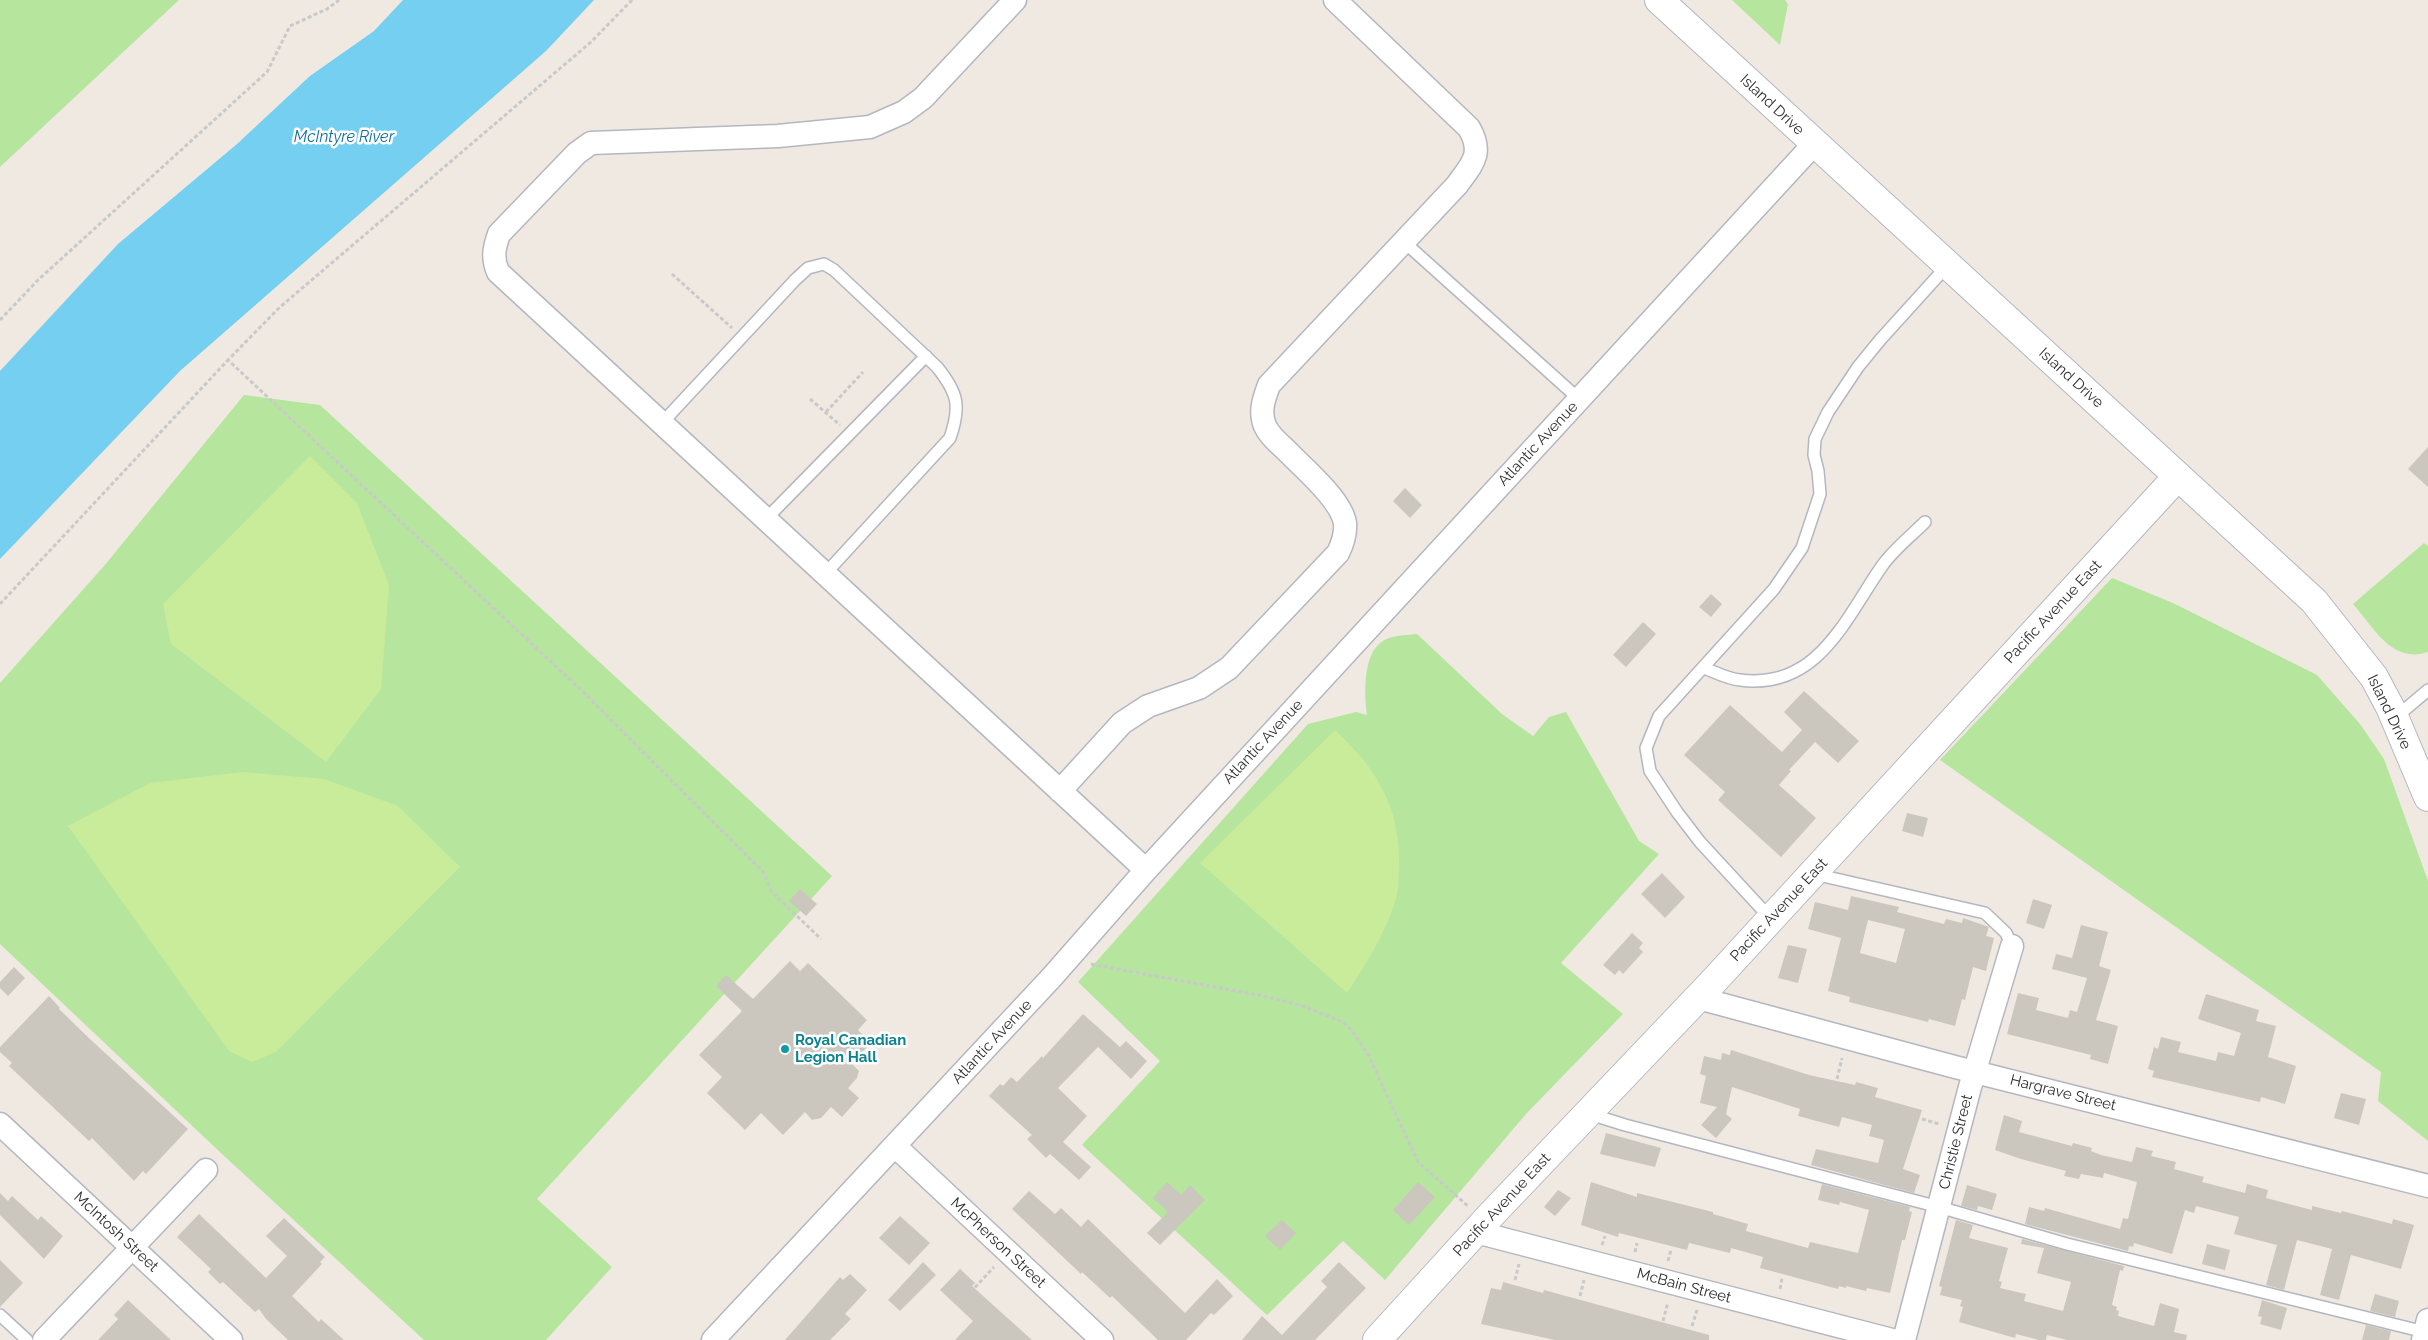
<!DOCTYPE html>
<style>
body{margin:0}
canvas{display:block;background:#efe9e1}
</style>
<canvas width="2428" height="1340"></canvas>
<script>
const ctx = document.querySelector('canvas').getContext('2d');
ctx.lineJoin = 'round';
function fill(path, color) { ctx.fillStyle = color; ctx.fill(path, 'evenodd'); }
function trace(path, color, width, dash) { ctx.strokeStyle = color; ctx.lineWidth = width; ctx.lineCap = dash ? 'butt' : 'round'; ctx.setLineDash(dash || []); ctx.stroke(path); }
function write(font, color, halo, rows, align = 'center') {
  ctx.font = font + ' Raleway,sans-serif'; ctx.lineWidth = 5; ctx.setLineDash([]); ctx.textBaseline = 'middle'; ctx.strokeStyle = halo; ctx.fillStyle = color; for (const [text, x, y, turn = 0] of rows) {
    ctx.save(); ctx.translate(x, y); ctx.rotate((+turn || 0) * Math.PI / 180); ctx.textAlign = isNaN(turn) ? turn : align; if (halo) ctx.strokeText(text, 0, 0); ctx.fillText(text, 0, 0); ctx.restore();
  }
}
const green = new Path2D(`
 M 0,0 L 179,0 L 0,167 Z
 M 1732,0 L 1785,0 L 1788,4 L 1780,45 Z
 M 244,395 L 320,405 L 832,876 L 537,1199 L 612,1267 L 546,1340 L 424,1340 L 222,1154 L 0,944 L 0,683 L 104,566 Z
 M 2424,543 L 2428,546 L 2428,652 C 2392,664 2374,628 2353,604 Z
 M 2112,578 L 2173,603 L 2317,675 L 2360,724 L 2384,759 L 2428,881 L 2428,1141 L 2378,1101 L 2381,1072 L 1940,760 Z
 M 1417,634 L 1502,714 L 1533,736 L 1549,717 L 1566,712 L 1639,841 L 1659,854 L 1561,963 L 1623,1014 L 1526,1114 L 1385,1280 L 1343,1241 L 1267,1315 L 1082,1145 L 1160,1061 L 1078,982 L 1308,724 L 1356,712 L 1367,715 C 1364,692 1362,647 1389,638 C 1398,635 1408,635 1417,634 Z`);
const pitch = new Path2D(`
 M 310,456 L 357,503 L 389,585 L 381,689 L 326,762 L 171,644 L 163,604 Z
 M 1335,730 C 1378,770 1401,808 1399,869 C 1398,879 1399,890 1396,899 C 1385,934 1367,963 1347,993 L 1200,863 Z
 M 242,772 L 324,779 L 398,806 L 460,867 L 276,1052 L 252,1062 L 229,1051 L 68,826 L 150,783 Z`);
const water = new Path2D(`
 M 403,0 L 594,0 L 546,51 L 180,371 L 0,559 L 0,371 L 118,244 L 237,144 L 310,76 L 374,31 Z`);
const building = new Path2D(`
 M 2428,447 L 2428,487 L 2408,469 Z
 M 1405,488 L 1422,505 L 1410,518 L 1393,501 Z
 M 1711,594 L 1722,604 L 1711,617 L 1699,607 Z
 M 1643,622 L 1656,634 L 1626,667 L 1613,655 Z
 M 1804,691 L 1859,741 L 1838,763 L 1815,742 L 1789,770 L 1791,771 L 1779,785 L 1816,818 L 1781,857 L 1718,800 L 1725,792 L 1684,755 L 1730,705 L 1782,752 L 1802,730 L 1784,712 Z
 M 1907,813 L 1928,818 L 1923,837 L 1902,831 Z
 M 1662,873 L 1685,897 L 1665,918 L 1641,894 Z
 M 800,889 L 817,904 L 806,916 L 789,901 Z
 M 1851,896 L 1899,907 L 1897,912 L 1944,924 L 1946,919 L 1962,923 L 1963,918 L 1989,927 L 1986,936 L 1994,938 L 1986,971 L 1973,967 L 1965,1000 L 1962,999 L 1955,1026 L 1929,1019 L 1928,1022 L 1849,1002 L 1850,997 L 1828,991 L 1841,938 L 1808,929 L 1815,902 L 1848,910 ZM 1868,920 L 1905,929 L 1896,963 L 1860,953 Z
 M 2033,899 L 2052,905 L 2044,929 L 2026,923 Z
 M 2081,925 L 2108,932 L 2099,966 L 2111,970 L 2096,1020 L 2118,1026 L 2108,1064 L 2090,1059 L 2091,1055 L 2007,1034 L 2018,993 L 2039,998 L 2036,1010 L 2068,1018 L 2070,1010 L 2077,1012 L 2087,978 L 2052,969 L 2056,954 L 2072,958 Z
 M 1632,933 L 1643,943 L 1639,948 L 1643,952 L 1623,974 L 1619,970 L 1615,975 L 1603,965 Z
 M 1788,945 L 1807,949 L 1798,983 L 1778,978 Z
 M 790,961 L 800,971 L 808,963 L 867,1020 L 858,1030 L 871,1043 L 851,1063 L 859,1071 L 857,1078 L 848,1088 L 859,1098 L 842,1117 L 831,1107 L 821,1118 L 812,1120 L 805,1112 L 783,1135 L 761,1113 L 745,1130 L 707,1093 L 722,1077 L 699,1055 L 742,1011 L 716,986 L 726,975 L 753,999 Z
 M 14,967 L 25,978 L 8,996 L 0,988 L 0,982 Z
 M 2206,994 L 2259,1010 L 2256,1021 L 2276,1026 L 2268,1057 L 2296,1066 L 2285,1104 L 2261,1097 L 2260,1102 L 2152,1077 L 2154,1071 L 2148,1069 L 2154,1047 L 2158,1049 L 2161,1037 L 2181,1042 L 2178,1052 L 2216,1061 L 2218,1052 L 2234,1056 L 2241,1033 L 2198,1019 Z
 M 49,996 L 60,1008 L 59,1009 L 91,1040 L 188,1129 L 146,1174 L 143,1171 L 134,1181 L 92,1138 L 89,1141 L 9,1066 L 12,1063 L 0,1052 L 0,1047 Z
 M 1083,1014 L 1120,1047 L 1126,1041 L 1147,1061 L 1131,1079 L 1098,1047 L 1058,1088 L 1087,1116 L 1063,1142 L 1091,1167 L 1079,1180 L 1050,1154 L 1046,1158 L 1027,1139 L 1032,1135 L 989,1096 L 1000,1084 L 1003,1086 L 1011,1077 L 1017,1082 L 1042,1056 L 1043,1058 Z
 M 1731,1050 L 1809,1075 L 1855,1085 L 1856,1082 L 1878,1088 L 1875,1097 L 1922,1110 L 1903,1169 L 1920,1175 L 1914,1193 L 1811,1165 L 1816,1149 L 1878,1163 L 1884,1140 L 1869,1136 L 1872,1125 L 1842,1117 L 1839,1127 L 1798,1116 L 1800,1109 L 1732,1087 L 1726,1114 L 1732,1119 L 1716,1138 L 1701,1125 L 1717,1107 L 1700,1103 L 1706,1076 L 1700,1074 L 1704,1056 L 1721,1060 L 1722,1053 L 1730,1055 Z
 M 2341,1093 L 2366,1099 L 2359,1125 L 2334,1118 Z
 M 2004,1115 L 2022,1121 L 2019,1132 L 2072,1146 L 2073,1143 L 2092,1148 L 2091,1151 L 2101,1155 L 2132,1162 L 2136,1147 L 2153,1151 L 2151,1156 L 2176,1162 L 2174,1169 L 2204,1177 L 2202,1182 L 2245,1193 L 2247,1184 L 2268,1190 L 2266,1198 L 2312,1210 L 2312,1206 L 2341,1213 L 2342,1211 L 2392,1224 L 2393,1219 L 2414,1225 L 2401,1269 L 2351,1255 L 2339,1300 L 2320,1295 L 2332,1249 L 2297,1240 L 2284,1290 L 2266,1285 L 2277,1245 L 2234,1234 L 2239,1217 L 2196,1206 L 2194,1213 L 2185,1210 L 2172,1254 L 2134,1243 L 2133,1247 L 2129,1246 L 2128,1251 L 2025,1224 L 2029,1207 L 2044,1211 L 2045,1208 L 2120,1229 L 2123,1218 L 2128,1219 L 2137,1182 L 2104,1173 L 2103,1178 L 2081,1174 L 2079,1179 L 2064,1176 L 2066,1171 L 2021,1159 L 1995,1150 Z
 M 1606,1133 L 1661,1148 L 1655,1167 L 1600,1154 Z
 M 1167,1182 L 1181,1195 L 1190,1185 L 1205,1200 L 1160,1245 L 1147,1233 L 1168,1212 L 1153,1198 Z
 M 1418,1182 L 1435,1197 L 1409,1225 L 1393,1210 Z
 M 1591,1182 L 1637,1197 L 1637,1193 L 1713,1212 L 1713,1214 L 1748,1224 L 1746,1231 L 1808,1248 L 1810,1242 L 1858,1253 L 1869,1210 L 1840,1202 L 1839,1205 L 1818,1200 L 1822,1184 L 1910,1207 L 1909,1211 L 1912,1212 L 1905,1240 L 1902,1240 L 1890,1293 L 1867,1288 L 1866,1291 L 1846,1286 L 1846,1288 L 1839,1286 L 1838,1289 L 1760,1268 L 1763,1257 L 1731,1248 L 1730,1253 L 1689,1243 L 1687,1250 L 1619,1233 L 1618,1237 L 1581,1225 Z
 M 1967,1185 L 1997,1194 L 1992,1210 L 1978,1206 L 1977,1210 L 1961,1206 Z
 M 1558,1190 L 1571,1198 L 1555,1216 L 1544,1207 Z
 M 1029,1191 L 1055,1214 L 1061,1208 L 1081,1227 L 1088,1219 L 1185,1313 L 1217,1279 L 1233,1296 L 1214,1315 L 1211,1313 L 1186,1340 L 1158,1340 L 1112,1296 L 1110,1298 L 1082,1272 L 1081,1274 L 1012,1209 Z
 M 0,1193 L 8,1201 L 12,1196 L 38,1220 L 41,1216 L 63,1236 L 44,1259 L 0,1215 Z
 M 199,1214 L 266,1278 L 287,1256 L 266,1236 L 284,1218 L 325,1257 L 320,1262 L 322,1264 L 292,1296 L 319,1322 L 321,1319 L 344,1340 L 288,1340 L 266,1319 L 259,1309 L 255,1312 L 223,1282 L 220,1284 L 208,1272 L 211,1269 L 177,1237 Z
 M 900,1216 L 930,1243 L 909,1265 L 879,1238 Z
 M 1282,1220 L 1296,1233 L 1280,1250 L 1265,1236 Z
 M 1956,1220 L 1973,1225 L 1969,1238 L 2008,1248 L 1999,1281 L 2002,1282 L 2000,1288 L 2026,1294 L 2024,1301 L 2063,1311 L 2071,1282 L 2037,1273 L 2044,1248 L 2021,1244 L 2022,1239 L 2124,1266 L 2123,1271 L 2120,1270 L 2112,1305 L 2117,1307 L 2116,1310 L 2119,1311 L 2118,1316 L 2154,1326 L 2160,1303 L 2179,1309 L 2174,1332 L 2187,1335 L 2186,1340 L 2067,1340 L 2047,1335 L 2046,1340 L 2039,1340 L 2016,1334 L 2015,1338 L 1959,1322 L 1963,1307 L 1960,1306 L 1962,1300 L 1940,1295 L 1942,1287 L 1939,1286 Z
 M 2207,1244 L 2230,1250 L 2225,1270 L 2202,1264 Z
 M 0,1260 L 23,1283 L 0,1307 Z
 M 923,1262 L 936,1275 L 900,1311 L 888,1300 Z
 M 1339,1262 L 1366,1288 L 1315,1340 L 1242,1340 L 1262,1316 L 1282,1335 L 1327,1287 L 1321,1281 Z
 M 960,1269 L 975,1283 L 972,1286 L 1032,1340 L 955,1340 L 973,1321 L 940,1290 Z
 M 850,1274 L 867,1290 L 845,1314 L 851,1319 L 830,1340 L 785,1340 L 840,1277 L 843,1280 Z
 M 1503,1282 L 1543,1293 L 1544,1290 L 1709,1335 L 1709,1340 L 1555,1340 L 1481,1324 L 1491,1288 L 1501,1290 Z
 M 2375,1294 L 2399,1301 L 2395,1317 L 2370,1311 Z
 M 128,1300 L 171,1340 L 98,1340 L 118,1319 L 114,1315 Z
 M 2262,1300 L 2287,1308 L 2281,1330 L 2260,1324 L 2262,1317 L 2258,1316 Z
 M 2366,1325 L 2391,1331 L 2389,1340 L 2362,1340 Z`);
const path = new Path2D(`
 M 632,0 L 591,42 L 280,307 L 228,360 L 579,688 L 763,872 L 771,891 L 821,939
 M 672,274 L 732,328
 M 0,320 L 38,280 L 267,72 L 290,26 L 327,9 L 339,0
 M 810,399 L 840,425
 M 826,412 L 863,372
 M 0,604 L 228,360
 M 1091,964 L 1263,996 L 1300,1005 L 1341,1021 L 1351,1029 L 1369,1056 L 1418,1162 L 1469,1207
 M 1837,1079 L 1842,1058
 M 1922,1119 L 1939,1124
 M 1602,1245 L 1605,1236
 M 1635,1252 L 1637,1243
 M 1668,1261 L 1671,1250
 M 1515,1280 L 1519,1264
 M 1780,1289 L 1782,1278
 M 1580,1296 L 1584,1280
 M 966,1297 L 994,1267
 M 1663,1321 L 1668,1302
 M 1692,1326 L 1697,1310`);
const lane = new Path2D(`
 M 1403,241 L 1579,399
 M 662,423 L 795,280 L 808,268 L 824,264 L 834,270 L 937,367 C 958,393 961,406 950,438 L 825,574
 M 766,519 L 926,356
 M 1704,668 C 1715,672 1728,679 1740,680 C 1818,690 1845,619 1882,566 C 1893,550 1911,536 1925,522
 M 2395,718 L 2428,690
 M 1814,874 L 1985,913 L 2006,933 L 2012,946
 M 1771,919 L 1700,842 L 1677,812 L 1650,771 L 1646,748 L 1659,716 L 1774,589 L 1802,548 L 1820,494 L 1818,471 L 1814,455 L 1815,439 L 1828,412 L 1858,367 L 1880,340 L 1947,266
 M 1590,1114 L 1625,1125 L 1939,1207 L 2067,1244 L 2425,1332
 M 0,1315 L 27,1340`);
const street = new Path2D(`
 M 1015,0 L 923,98 L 904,112 L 870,127 L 778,136 L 591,143 L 577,153 L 499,234 C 494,248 492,258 498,272 L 1146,870
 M 1060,791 L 1122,723 L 1148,706 L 1199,688 L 1229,668 L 1338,553 C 1343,543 1346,534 1345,523 C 1341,499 1302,467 1285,449 C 1278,443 1269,435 1265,426 C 1259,411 1264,399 1269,385 L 1457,185 C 1472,164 1484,154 1469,128 L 1335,0
 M 1698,998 L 1955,1067 L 2428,1186
 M 0,1124 L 231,1340
 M 895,1146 L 1102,1340
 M 1476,1232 L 1892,1340
 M 44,1340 L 206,1170
 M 713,1340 L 1052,977 L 1146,870 L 1814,144
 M 1904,1340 L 1970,1087 L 2012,946
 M 2423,1340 L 2428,1320`);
const secondary = new Path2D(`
 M 1659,0 L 2314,601 L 2374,677 L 2390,707 L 2428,797
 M 1377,1340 L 1489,1217 L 1711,984 L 2178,476`);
const markers = [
 [785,1049,5,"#0f9aa8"]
];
const streetNames = [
 ["Island Drive",1772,105,43],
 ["Island Drive",2071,378,42],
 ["Atlantic Avenue",1538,444,-47],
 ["Pacific Avenue East",2053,612,-47],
 ["Island Drive",2389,712,64],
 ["Atlantic Avenue",1263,742,-47],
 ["Pacific Avenue East",1779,910,-47],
 ["Atlantic Avenue",992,1042,-47],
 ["Hargrave Street",2063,1093,14],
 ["Christie Street",1956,1142,-76],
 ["Pacific Avenue East",1502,1205,-47],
 ["McIntosh Street",116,1232,43],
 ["McPherson Street",998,1243,43],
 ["McBain Street",1684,1286,15]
];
const cultureNames = [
 ["Royal Canadian",795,1040],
 ["Legion Hall",795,1057]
];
const waterNames = [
 ["McIntyre River",344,137]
];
fill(green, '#b6e59e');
fill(pitch, '#c9ec9a');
fill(water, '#75cff0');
fill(building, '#cbc7bf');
trace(lane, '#b4b7c1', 14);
trace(street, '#b4b7c1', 25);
trace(secondary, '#b4b7c1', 30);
trace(path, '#c9c9c9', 3, [4, 2.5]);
trace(lane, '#fff', 11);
trace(street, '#fff', 22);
trace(secondary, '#fff', 28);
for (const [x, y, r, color] of markers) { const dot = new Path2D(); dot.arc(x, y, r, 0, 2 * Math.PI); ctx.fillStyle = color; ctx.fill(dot); trace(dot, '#fff', 2); }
write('15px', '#2e2e2e', '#fff', streetNames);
write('bold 15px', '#0d838f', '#fff', cultureNames, 'left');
write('italic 16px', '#0d6fa3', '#fff', waterNames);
</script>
